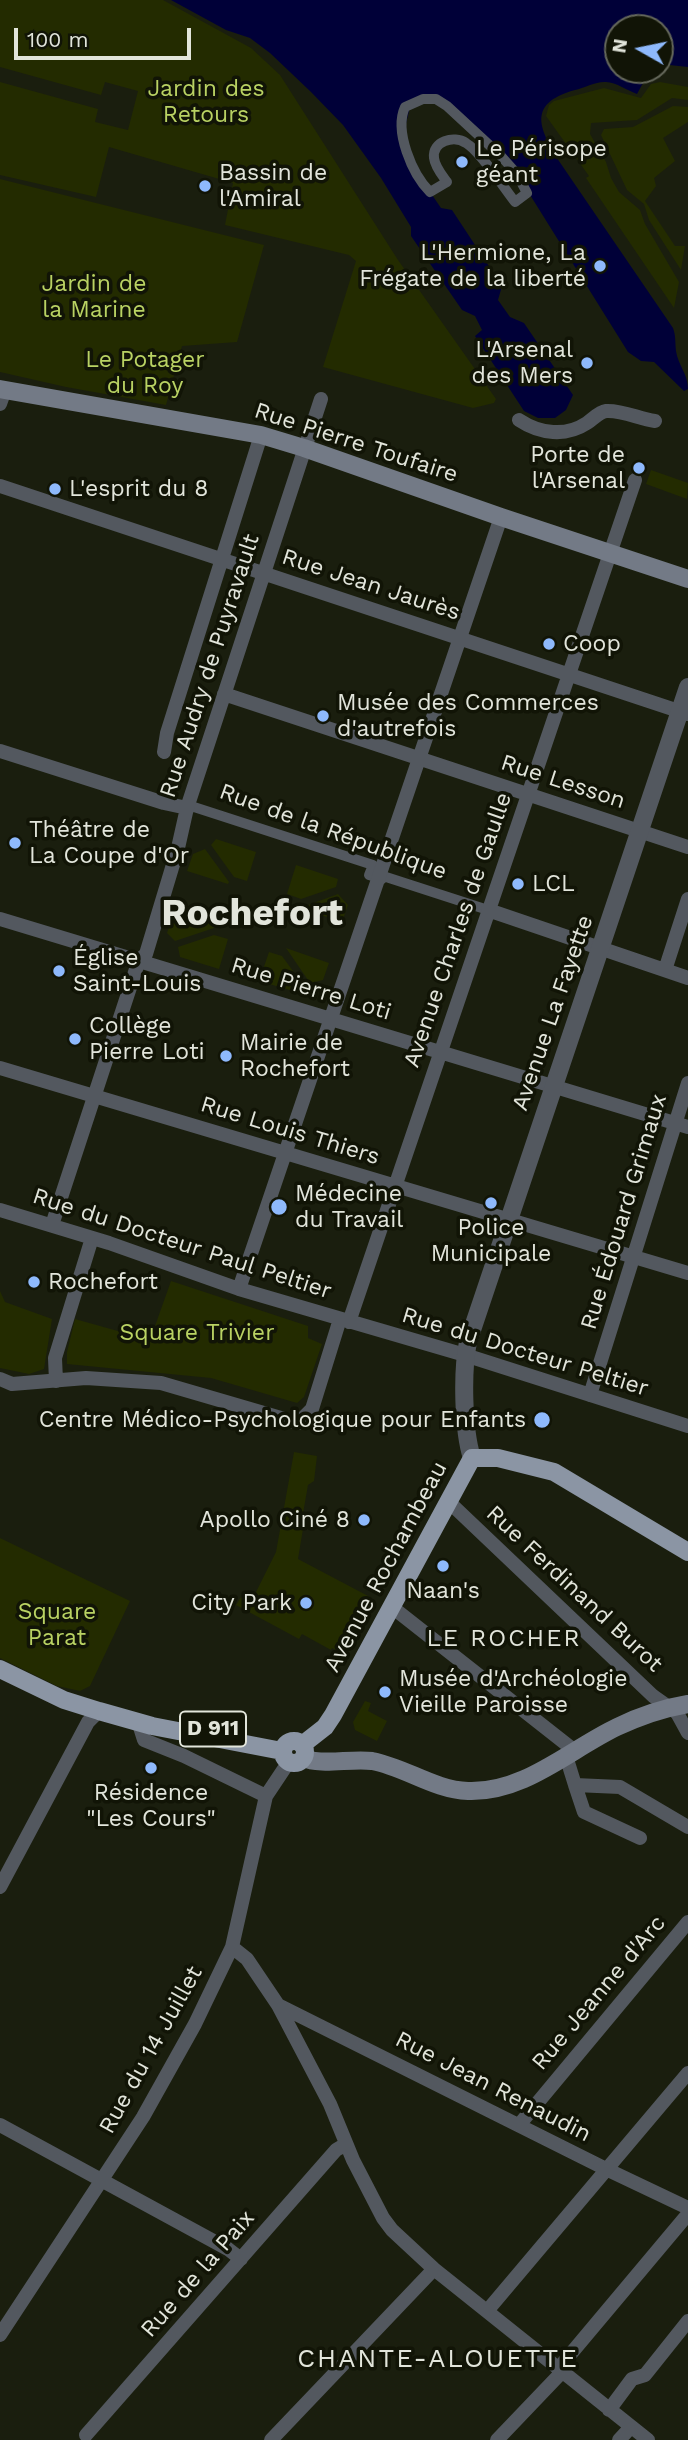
<!DOCTYPE html>
<meta charset="utf-8">
<style>
body{margin:0}
#map{position:relative;width:688px;height:2440px;overflow:hidden;background:#1a1e0e;font-family:"Work Sans",sans-serif}
canvas{display:block}
.north{position:absolute;left:604px;top:14px;width:70px;height:70px;box-sizing:border-box;background:#111406;border:2px solid #65685b;border-radius:50%;rotate:279deg;font-size:19px;font-weight:700;line-height:28px;text-align:center;color:#e2e5db}
.north::after{content:'';display:block;margin:auto;width:24px;height:32px;background:#8eb9fc;clip-path:polygon(50% 0,100% 100%,50% 72%,0 100%)}
.scale{position:absolute;left:14px;top:28px;width:177px;height:32px;box-sizing:border-box;border:4px solid #e2e5db;border-top:0;padding-left:9px;font-size:21px;line-height:24px;white-space:nowrap;color:#e2e5db;-webkit-text-stroke:5px #111406;paint-order:stroke}
</style>
<div id="map">
<canvas width="688" height="2440"></canvas>
<div class="north">N</div>
<div class="scale">100 m</div>
</div>
<script>
const ctx = document.querySelector('canvas').getContext('2d');
ctx.lineJoin = 'round';
function fill(path, color) { ctx.fillStyle = color; ctx.fill(path, 'evenodd'); }
function trace(path, color, width, dash) { ctx.strokeStyle = color; ctx.lineWidth = width; ctx.lineCap = dash ? 'butt' : 'round'; ctx.setLineDash(dash || []); ctx.stroke(path); }
function write(font, color, halo, rows, align = 'center') {
  ctx.font = font + ' "Work Sans",sans-serif'; ctx.lineWidth = 7; ctx.setLineDash([]); ctx.textBaseline = 'middle'; ctx.strokeStyle = halo; ctx.fillStyle = color; for (const [text, x, y, turn = 0] of rows) {
    ctx.save(); ctx.translate(x, y); ctx.rotate((+turn || 0) * Math.PI / 180); ctx.textAlign = isNaN(turn) ? turn : align; if (halo) ctx.strokeText(text, 0, 0); ctx.fillText(text, 0, 0); ctx.restore();
  }
}
const green = new Path2D(`
 M 0,0 L 163,0 L 251,48 L 280,75 L 398,260 L 496,399 L 494,403 L 473,408 L 323,367 L 356,261 L 349,255 L 225,225 L 233,183 L 109,147 L 96,197 L 0,175 L 0,82 L 98,109 L 95,122 L 128,130 L 138,91 L 105,82 L 101,95 L 0,67 Z
 M 660,82 L 688,87 L 688,100 L 672,98 L 637,120 L 591,123 L 590,134 L 606,162 L 611,178 L 619,192 L 640,210 L 645,224 L 679,282 L 674,308 L 586,178 L 589,176 L 546,116 L 549,105 L 554,101 L 604,88 L 641,98 L 651,84 Z
 M 673,106 L 688,107 L 688,122 L 663,138 L 675,161 L 654,178 L 656,186 L 645,201 L 675,246 L 685,246 L 681,270 L 649,220 L 644,204 L 627,190 L 601,135 L 604,129 L 633,127 Z
 M 0,179 L 264,245 L 237,342 L 182,346 L 166,405 L 66,387 L 0,372 Z
 M 651,470 L 688,483 L 687,499 L 646,484 Z
 M 216,839 L 256,852 L 247,881 L 234,877 L 211,845 Z
 M 205,849 L 229,882 L 228,884 L 187,871 L 193,854 Z
 M 296,865 L 338,879 L 336,887 L 301,899 L 287,894 Z
 M 338,894 L 348,905 L 342,922 L 300,908 Z
 M 174,912 L 215,925 L 214,928 L 175,941 L 167,933 Z
 M 214,935 L 228,939 L 219,969 L 180,957 L 178,947 Z
 M 286,948 L 329,963 L 323,980 L 310,983 Z
 M 269,952 L 282,956 L 304,986 L 300,993 L 259,981 Z
 M 171,1281 L 308,1326 L 308,1338 L 322,1344 L 304,1397 L 297,1403 L 211,1378 L 67,1364 L 67,1352 L 75,1319 L 150,1340 Z
 M 0,1291 L 5,1302 L 52,1319 L 44,1369 L 29,1374 L 0,1368 Z
 M 294,1452 L 317,1456 L 314,1481 L 308,1485 L 301,1525 L 303,1529 L 298,1559 L 370,1597 L 340,1652 L 332,1648 L 331,1650 L 302,1634 L 299,1639 L 236,1605 L 241,1597 L 251,1602 L 276,1552 Z
 M 0,1538 L 130,1601 L 90,1686 L 80,1691 L 57,1686 L 0,1658 Z
 M 365,1701 L 371,1703 L 368,1711 L 387,1721 L 377,1741 L 355,1730 L 353,1722 Z`);
const water = new Path2D(`
 M 171,0 L 688,0 L 688,67 L 660,64 L 660,28 L 618,28 L 618,70 L 650,70 L 637,94 C 628,91 616,82 606,82 C 597,81 584,88 575,90 C 525,104 540,130 561,164 L 673,328 C 676,336 675,342 676,351 C 678,365 688,374 688,389 L 684,391 L 654,362 L 641,361 L 628,352 L 517,174 L 436,99 L 411,103 L 403,136 L 430,192 L 441,208 L 452,210 L 502,286 L 498,300 L 510,317 L 524,323 L 573,395 L 566,410 L 555,418 L 538,418 L 524,411 L 475,336 L 482,330 L 475,316 L 462,310 L 411,236 L 411,227 L 381,178 L 343,125 L 311,92 L 270,53 L 250,38 L 226,30 Z`);
const pedestrian = new Path2D(`
 M 423,99 L 436,99 L 447,106 L 500,155 L 517,174 L 527,193 L 515,202 C 504,188 480,151 466,143 C 454,135 432,141 434,158 C 435,167 442,175 447,182 L 430,192 C 412,174 394,131 405,107 Z
 M 187,808 L 194,807 L 373,865 L 369,875 L 382,879 L 383,876 L 488,910`);
const minor = new Path2D(`
 M 0,404 L 5,390
 M 519,420 C 540,434 566,437 587,423 C 593,419 599,412 606,411 C 623,410 639,419 655,421
 M 0,486 L 688,714
 M 224,694 L 688,847
 M 0,751 L 164,803 L 187,808
 M 164,752 L 167,733 L 261,435
 M 488,910 L 688,978
 M 0,919 L 688,1127
 M 665,970 L 688,899
 M 0,1068 L 688,1273
 M 0,1210 L 109,1243 L 239,1289 L 465,1355 L 688,1426
 M 52,1225 L 139,960 L 146,954 L 178,848 L 187,808 L 321,399
 M 239,1289 L 501,517
 M 349,1322 L 635,480
 M 0,1379 L 12,1384 L 86,1378 L 161,1383 L 298,1423 L 312,1409 L 340,1319
 M 56,1381 L 55,1358 L 92,1238
 M 590,1395 L 688,1083
 M 449,1502 L 653,1696 L 677,1713 L 688,1733
 M 392,1607 L 575,1751
 M 138,1721 L 144,1740 L 184,1756 L 266,1796
 M 566,1756 L 575,1785 L 620,1787 L 688,1827
 M 575,1785 L 584,1812 L 640,1838
 M 0,1887 L 88,1722 L 99,1711
 M 232,1947 L 247,1959 L 278,2005 L 330,2104 L 353,2160 L 383,2218 L 392,2230 L 434,2269 L 648,2440
 M 278,2005 L 606,2169 L 688,2208
 M 0,2125 L 228,2249 L 241,2259
 M 519,2125 L 688,1922
 M 487,2311 L 688,2073
 M 0,2335 L 143,2117 L 195,2024 L 232,1947 L 266,1796 L 288,1763
 M 558,2369 L 688,2214
 M 609,2410 L 632,2379 L 645,2375 L 688,2321
 M 86,2435 L 336,2150 L 346,2144
 M 271,2440 L 434,2269
 M 497,2440 L 562,2372
 M 619,2440 L 631,2427`);
const tertiary = new Path2D(`
 M 472,1458 C 463,1430 462,1371 468,1342 L 688,687`);
const secondary = new Path2D(`
 M 0,389 L 261,435 L 304,448 L 501,517 L 688,579
 M 304,1758 C 320,1766 352,1758 372,1761 C 405,1767 434,1790 468,1791 C 524,1793 569,1750 617,1727 C 640,1716 664,1708 688,1704`);
const primary = new Path2D(`
 M 0,1669 L 64,1700 L 99,1711 L 152,1726 L 282,1751
 M283 1752a11 11 0 1 1 22 0a11 11 0 1 1-22 0Z
 M 302,1745 L 325,1727 L 333,1715 L 472,1458 L 498,1458 L 554,1472 L 688,1552`);
const markers = [
 [462,162,7,"#8eb9fc"],
 [205,186,7,"#8eb9fc"],
 [600,266,7,"#8eb9fc"],
 [587,363,7,"#8eb9fc"],
 [639,468,7,"#8eb9fc"],
 [55,489,7,"#8eb9fc"],
 [549,644,7,"#8eb9fc"],
 [323,716,7,"#8eb9fc"],
 [15,843,7,"#8eb9fc"],
 [518,884,7,"#8eb9fc"],
 [59,971,7,"#8eb9fc"],
 [75,1039,7,"#8eb9fc"],
 [226,1056,7,"#8eb9fc"],
 [491,1203,7,"#8eb9fc"],
 [279,1207,9,"#8eb9fc"],
 [34,1282,7,"#8eb9fc"],
 [542,1420,9,"#8eb9fc"],
 [364,1520,7,"#8eb9fc"],
 [443,1566,7,"#8eb9fc"],
 [306,1603,7,"#8eb9fc"],
 [385,1692,7,"#8eb9fc"],
 [151,1768,7,"#8eb9fc"]
];
const shields = [
 [213,1729,66]
];
const shieldNames = [
 ["D 911",213,1729]
];
const parkNames = [
 ["Jardin des",206,89],
 ["Retours",206,115],
 ["Jardin de",94,284],
 ["la Marine",94,310],
 ["Le Potager",145,360],
 ["du Roy",145,386],
 ["Square Trivier",197,1333],
 ["Square",57,1612],
 ["Parat",57,1638]
];
const poiNames = [
 ["Le Périsope",476,149],
 ["géant",476,175],
 ["Bassin de",219,173],
 ["l'Amiral",219,199],
 ["L'Hermione, La",586,253,"right"],
 ["Frégate de la liberté",586,279,"right"],
 ["L'Arsenal",573,350,"right"],
 ["des Mers",573,376,"right"],
 ["Porte de",625,455,"right"],
 ["l'Arsenal",625,481,"right"],
 ["L'esprit du 8",69,489],
 ["Coop",563,644],
 ["Musée des Commerces",337,703],
 ["d'autrefois",337,729],
 ["Théâtre de",29,830],
 ["La Coupe d'Or",29,856],
 ["LCL",532,884],
 ["Église",73,958],
 ["Saint-Louis",73,984],
 ["Collège",89,1026],
 ["Pierre Loti",89,1052],
 ["Mairie de",240,1043],
 ["Rochefort",240,1069],
 ["Médecine",295,1194],
 ["du Travail",295,1220],
 ["Police",491,1228,"center"],
 ["Municipale",491,1254,"center"],
 ["Rochefort",48,1282],
 ["Centre Médico-Psychologique pour Enfants",526,1420,"right"],
 ["Apollo Ciné 8",350,1520,"right"],
 ["Naan's",443,1591,"center"],
 ["City Park",292,1603,"right"],
 ["Musée d'Archéologie",399,1679],
 ["Vieille Paroisse",399,1705],
 ["Résidence",151,1793,"center"],
 ["\"Les Cours\"",151,1819,"center"]
];
const streetNames = [
 ["Rue Pierre Toufaire",356,443,18],
 ["Rue Jean Jaurès",371,585,18],
 ["Rue Audry de Puyravault",210,666,-72],
 ["Rue Lesson",563,782,18],
 ["Rue de la République",333,832,20],
 ["Avenue Charles de Gaulle",458,930,-71],
 ["Rue Pierre Loti",311,989,17],
 ["Avenue La Fayette",553,1013,-71],
 ["Rue Louis Thiers",290,1131,17],
 ["Rue Édouard Grimaux",624,1212,-73],
 ["Rue du Docteur Paul Peltier",182,1244,18],
 ["Rue du Docteur Peltier",525,1352,17],
 ["Avenue Rochambeau",386,1567,-62],
 ["Rue Ferdinand Burot",574,1589,43],
 ["Rue Jeanne d'Arc",599,1993,-50],
 ["Rue du 14 Juillet",151,2050,-61],
 ["Rue Jean Renaudin",493,2087,27],
 ["Rue de la Paix",198,2274,-49]
];
const neighbourhoodNames = [
 ["LE ROCHER",504,1639]
];
const quarterNames = [
 ["CHANTE-ALOUETTE",438,2359]
];
const townNames = [
 ["Rochefort",252,914]
];
fill(green, '#232b00');
fill(water, '#000038');
trace(pedestrian, '#53585f', 10);
trace(minor, '#53585f', 14);
trace(tertiary, '#53585f', 18);
trace(secondary, '#737a86', 18);
trace(primary, '#8b95a4', 18);
for (const [x, y, r, color] of markers) { const dot = new Path2D(); dot.arc(x, y, r, 0, 2 * Math.PI); ctx.fillStyle = color; ctx.fill(dot); trace(dot, '#111406', 2.5); }
for (const [x, y, w] of shields) { const box = new Path2D(); box.roundRect(x - w / 2, y - 17.5, w, 35, 5); ctx.fillStyle = '#111406'; ctx.fill(box); trace(box, '#e2e5db', 2); }
write('bold 21px', '#e2e5db', null, shieldNames);
write('23px', '#b9d263', '#111406', parkNames);
write('23px', '#e2e5db', '#111406', poiNames, 'left');
write('23px', '#e2e5db', '#111406', streetNames);
ctx.letterSpacing = '2px';
write('24px', '#e2e5db', '#111406', neighbourhoodNames);
ctx.letterSpacing = '0px';
ctx.letterSpacing = '2px';
write('26px', '#e2e5db', '#111406', quarterNames);
ctx.letterSpacing = '0px';
write('bold 37px', '#e2e5db', '#111406', townNames);
</script>
